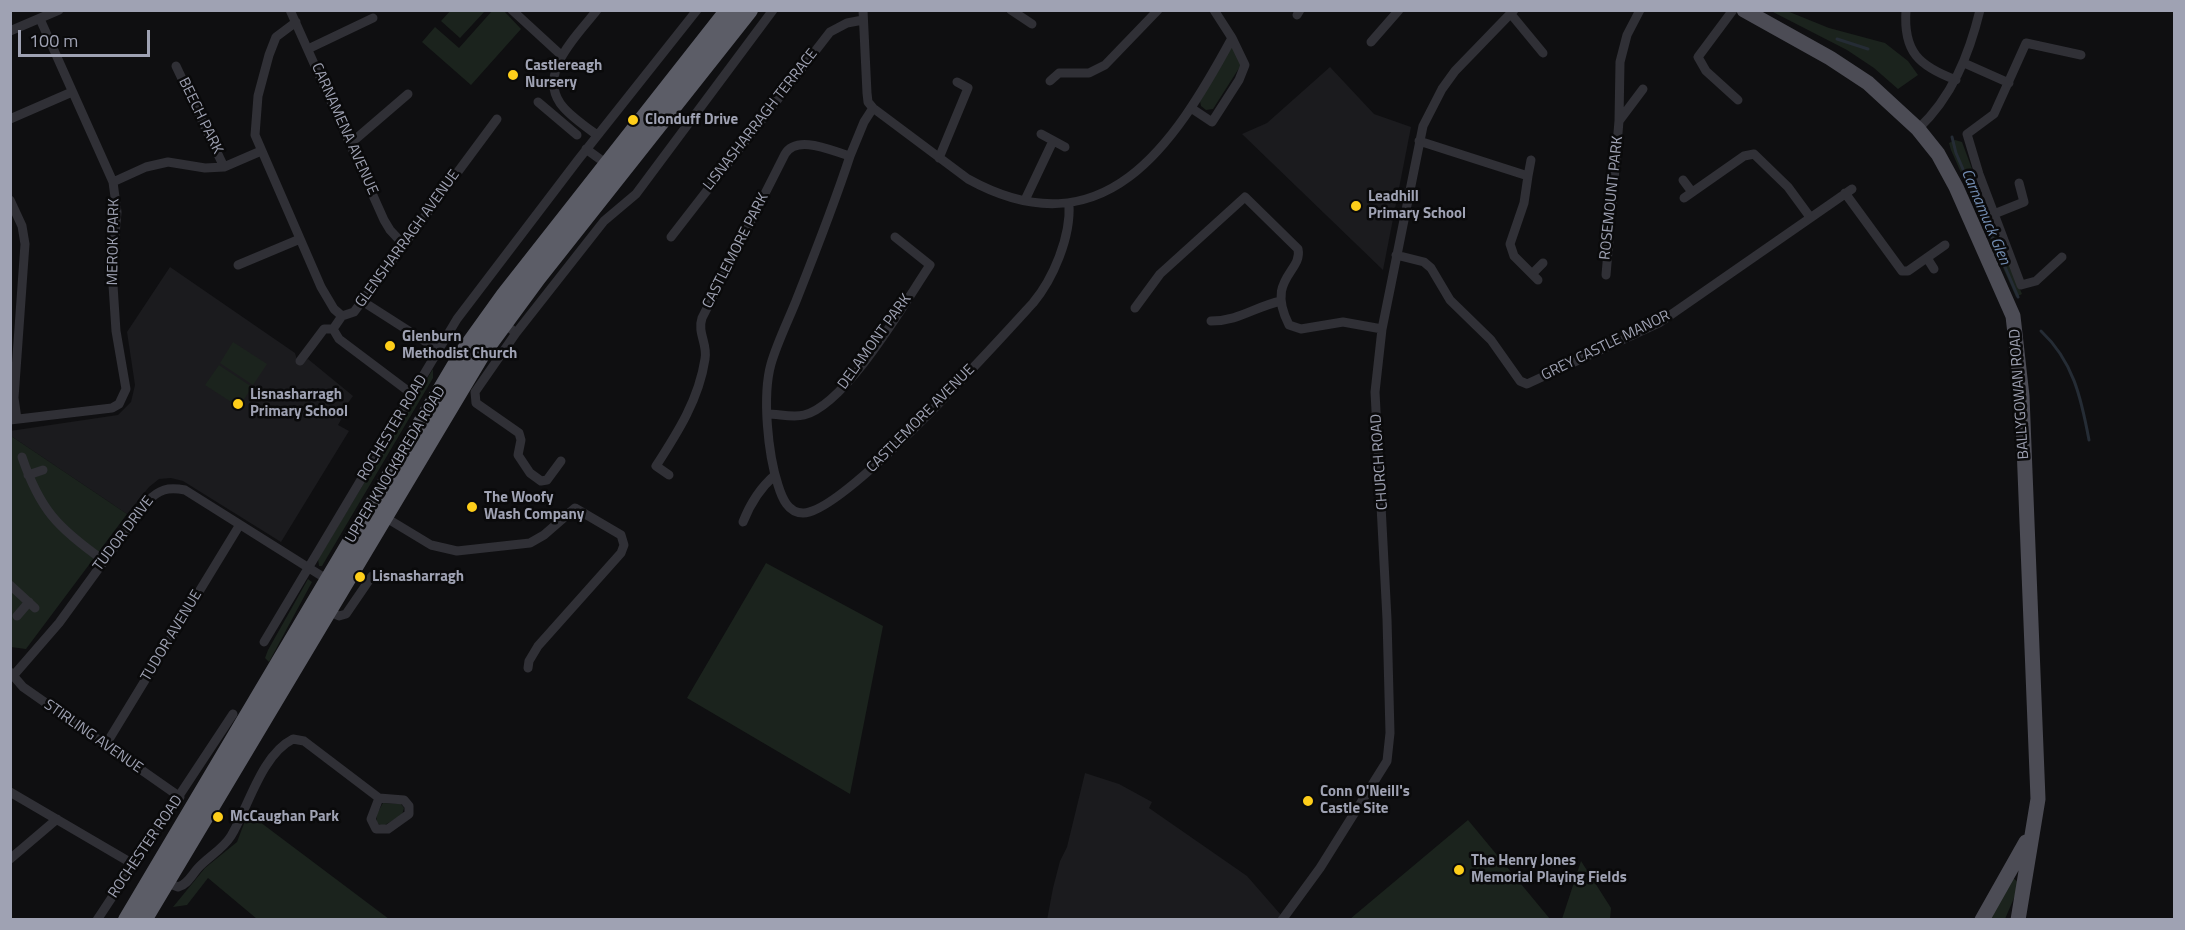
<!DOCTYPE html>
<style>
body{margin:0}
#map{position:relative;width:2185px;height:930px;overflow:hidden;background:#0f0f11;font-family:"Titillium Web",sans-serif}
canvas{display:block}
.frame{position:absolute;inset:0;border:12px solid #9fa2b3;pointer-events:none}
.scale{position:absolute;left:18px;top:30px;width:132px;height:27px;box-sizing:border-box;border:3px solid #9fa2b3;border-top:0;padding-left:8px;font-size:18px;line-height:21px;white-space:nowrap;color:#9fa2b3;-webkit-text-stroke:4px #0a0a0b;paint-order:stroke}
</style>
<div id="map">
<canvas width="2185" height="930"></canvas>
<div class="frame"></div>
<div class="scale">100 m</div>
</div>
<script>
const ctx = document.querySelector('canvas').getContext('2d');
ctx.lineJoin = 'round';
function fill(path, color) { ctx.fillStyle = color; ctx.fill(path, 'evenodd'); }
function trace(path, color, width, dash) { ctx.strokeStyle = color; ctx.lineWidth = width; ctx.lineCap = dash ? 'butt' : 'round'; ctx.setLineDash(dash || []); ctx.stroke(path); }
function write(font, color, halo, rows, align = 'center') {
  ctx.font = font + ' "Titillium Web",sans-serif'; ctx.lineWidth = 5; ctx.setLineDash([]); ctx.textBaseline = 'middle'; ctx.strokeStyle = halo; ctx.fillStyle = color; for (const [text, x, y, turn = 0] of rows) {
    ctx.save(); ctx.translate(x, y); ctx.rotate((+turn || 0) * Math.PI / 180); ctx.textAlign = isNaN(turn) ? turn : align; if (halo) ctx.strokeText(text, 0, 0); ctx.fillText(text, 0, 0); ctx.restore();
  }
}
const built = new Path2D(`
 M 1330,67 L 1374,114 L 1411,127 L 1383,270 L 1242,134 L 1267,123 Z
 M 170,267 L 295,353 L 297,360 L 303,362 L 308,359 L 353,396 L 345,407 L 346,411 L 338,425 L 349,431 L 281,542 L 183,481 L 171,478 L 159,479 L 149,487 L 127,514 L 11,436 L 10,431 L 118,415 L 131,402 L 135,385 L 127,332 Z
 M 1085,773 L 1119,784 L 1152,802 L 1149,808 L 1247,876 L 1281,915 L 1279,920 L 1047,920 L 1053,888 L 1060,861 L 1067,847 Z`);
const green = new Path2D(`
 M 451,10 L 485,10 L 485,11 L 460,38 L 441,21 Z
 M 492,11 L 504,11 L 521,29 L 471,85 L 422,42 L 435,27 L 459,48 Z
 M 1771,11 L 1787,11 L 1829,28 L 1885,43 L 1908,61 L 1918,75 L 1898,89 L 1874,68 L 1847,50 Z
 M 1231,48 L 1234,48 L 1241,65 L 1213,109 L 1206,110 L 1201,106 L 1200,101 Z
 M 1955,140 L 1962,142 L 1991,220 L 2022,294 L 2016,297 L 1951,150 L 1949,143 Z
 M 233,342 L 267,364 L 253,385 L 220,363 Z
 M 219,365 L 252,387 L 239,407 L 205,385 Z
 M 433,369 L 433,378 L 322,566 L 319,566 L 318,559 Z
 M 11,436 L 127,514 L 26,649 L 11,647 Z
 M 766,563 L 883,626 L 850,794 L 687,698 Z
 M 308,579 L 312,582 L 269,662 L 265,658 L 268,650 Z
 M 383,803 L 401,804 L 404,808 L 402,815 L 383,826 L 377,823 L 376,815 Z
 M 248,813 L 389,919 L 257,919 L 208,878 L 187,905 L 173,907 L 205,868 L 237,842 Z
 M 1468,820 L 1550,919 L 1350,919 Z
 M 1581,861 L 1611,908 L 1610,919 L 1562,919 Z
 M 2012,877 L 2020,884 L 2005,919 L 1987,920 Z`);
const stream = new Path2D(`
 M 1837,39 L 1868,49
 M 1952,137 L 1956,153 L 2018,297
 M 2041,331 C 2073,361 2081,397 2089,440`);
const street = new Path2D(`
 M 290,10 L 384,220 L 390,230 L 403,244
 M 512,10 L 561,55
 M 597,10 C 577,36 534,75 564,108 C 573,118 586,127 597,135
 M 863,10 L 867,93 L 868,102 L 873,108 L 968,179 C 1104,254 1174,145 1232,38 L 1214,10
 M 1011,10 L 1032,24
 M 1733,10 L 1698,57 L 1706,71 L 1738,100
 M 1906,10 C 1903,52 1919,66 1956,80
 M 1510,13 L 1543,53
 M 1297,15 L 1300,10
 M 296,22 L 276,37 L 269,55 L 258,96 L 255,135 L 321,287 L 334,309 L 342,316
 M 10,31 L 59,10
 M 1371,42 L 1399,10
 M 308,49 L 373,18
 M 1964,63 L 2009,83
 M 176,66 L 224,167
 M 1050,81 L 1059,73 L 1089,73 L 1105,65 L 1158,10
 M 538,102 L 577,135
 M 873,108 L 864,122 L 850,156 C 834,205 815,253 796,301 C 788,321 777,343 771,364 C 762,396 768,454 778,485 C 782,498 788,513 803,513 C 843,514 1000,339 1033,303 C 1053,279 1071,237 1069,204
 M 1191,108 L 1212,122 L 1239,80 L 1245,65 L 1232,38
 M 10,119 L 72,92
 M 1619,121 L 1643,89
 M 1918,129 C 1952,97 1969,55 1980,10
 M 1041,134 L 1065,147
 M 1419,141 L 1528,176 L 1524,203 L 1510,244 L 1514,256 L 1538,280
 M 351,143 L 408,94
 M 586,149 L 608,165
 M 939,158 L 968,88 L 957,82
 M 1528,176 L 1531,160
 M 1683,180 L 1692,192
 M 113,182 L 146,167 L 168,162 L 205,168 L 224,167 L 261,151
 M 1845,193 L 1902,271 L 1908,271 L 1945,245
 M 1684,198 L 1744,156 L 1754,154 L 1788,187 L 1810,217
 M 10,200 L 22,226 L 25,244 L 14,398 L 17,419
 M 1025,200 L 1053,141
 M 1994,214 L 2024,202 L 2019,183
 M 671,237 L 830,32 L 847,23 L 863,20
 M 1396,255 L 1424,262 L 1431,268 L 1450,300 L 1491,340 L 1520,381 L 1527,384 L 1659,323 L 1852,189
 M 2062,257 L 2036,281 L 2021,285 L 1979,174 L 1967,134 L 1994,114 L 2026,43 L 2081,55
 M 1927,258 L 1934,269
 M 238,265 L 300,239
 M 1532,274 L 1543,263
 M 1606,275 L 1619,121 L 1620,62 L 1627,35 L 1640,10
 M 362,301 L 437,349
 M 1135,308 L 1160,274 L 1245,197 L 1298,249 C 1303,272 1265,278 1289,325 L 1301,329 L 1343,322 L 1382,329
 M 1211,321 C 1239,321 1254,307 1281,301
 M 511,329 L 516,333 L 475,392 L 476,403 L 519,433 L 521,440 L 518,455 L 530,473 L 541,481 L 547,480 L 561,461
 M 516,333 L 604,221 L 636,194 L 773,10
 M 300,361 L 324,329 L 333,329
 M 412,394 L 339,339 L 333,329 L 342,316 L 354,312 L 497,119
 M 767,414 C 779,414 793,418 804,415 C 847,404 905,302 930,265 L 895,237
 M 10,420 L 112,408 L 119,404 L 126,389 L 116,331 L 112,270 L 117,212 L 113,182 L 40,19
 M 22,457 C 40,510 58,528 103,560
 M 28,475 L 43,470
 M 669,475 L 656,466 C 678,432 699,399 705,359 C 708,344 697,333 702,318 L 785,154 C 797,134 832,151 850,156
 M 383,516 L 431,545 L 457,551 L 530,543 L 544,535 L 575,508 L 621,535 L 624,545 L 621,553 L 538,646 L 529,661 L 528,668
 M 743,522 C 750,504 760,488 775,475
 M 10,585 L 35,608
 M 328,611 L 339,616 L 346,614 L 372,576
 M 17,616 L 29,602
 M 264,642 L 457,319 L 578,160 L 697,10
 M 10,672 L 23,687 L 180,797
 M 13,676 L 59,623 L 147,502 C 159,489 168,487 185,490 L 328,580
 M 105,746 L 239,526
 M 10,792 L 133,864
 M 10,859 L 57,819
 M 165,882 L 178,887 C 187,885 191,876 198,868 C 208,857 223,849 231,836 C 248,808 261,755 293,739 L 304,741 L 379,798 L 371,819 L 376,829 L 388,829 L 409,814 L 409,806 L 404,800 L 379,798
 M 97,920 L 233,714
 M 1282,920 L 1320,868 L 1387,761 L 1390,733 L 1387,619 L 1375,392 L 1382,329 L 1423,126 L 1442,89 L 1455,71 L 1514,10`);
const primary = new Path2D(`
 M 1744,10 L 1830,58 L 1868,83 L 1918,129 L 1938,154 L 1956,187 L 2013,316 L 2022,396 L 2038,799 L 2018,920
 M 1982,920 L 2026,842`);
const highway = new Path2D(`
 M 127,920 L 462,355 L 505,295 L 729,10
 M 143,920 L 482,353 L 537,278 L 749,10`);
const markers = [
 [513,75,6,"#fece1a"],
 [633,120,6,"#fece1a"],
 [1356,206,6,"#fece1a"],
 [390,346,6,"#fece1a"],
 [238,404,6,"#fece1a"],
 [472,507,6,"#fece1a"],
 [360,577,6,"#fece1a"],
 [1308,801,6,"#fece1a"],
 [218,817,6,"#fece1a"],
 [1459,870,6,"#fece1a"]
];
const poiNames = [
 ["Castlereagh",525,66],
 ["Nursery",525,83],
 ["Clonduff Drive",645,120],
 ["Leadhill",1368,197],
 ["Primary School",1368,214],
 ["Glenburn",402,337],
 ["Methodist Church",402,354],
 ["Lisnasharragh",250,395],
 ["Primary School",250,412],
 ["The Woofy",484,498],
 ["Wash Company",484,515],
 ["Lisnasharragh",372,577],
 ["Conn O'Neill's",1320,792],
 ["Castle Site",1320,809],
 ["McCaughan Park",230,817],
 ["The Henry Jones",1471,861],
 ["Memorial Playing Fields",1471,878]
];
const streetNames = [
 ["BEECH PARK",200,116,64],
 ["LISNASHARRAGH TERRACE",761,120,-52],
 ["CARNAMENA AVENUE",344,129,66],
 ["ROSEMOUNT PARK",1612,198,-84],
 ["GLENSHARRAGH AVENUE",408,239,-54],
 ["MEROK PARK",114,242,-89],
 ["CASTLEMORE PARK",736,251,-63],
 ["DELAMONT PARK",875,342,-54],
 ["GREY CASTLE MANOR",1606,346,-26],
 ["BALLYGOWAN ROAD",2020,394,-94],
 ["CASTLEMORE AVENUE",921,419,-45],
 ["ROCHESTER ROAD",393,428,-59],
 ["CHURCH ROAD",1380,462,-94],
 ["UPPER KNOCKBREDA ROAD",396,465,-59],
 ["TUDOR DRIVE",124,534,-53],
 ["TUDOR AVENUE",172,636,-59],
 ["STIRLING AVENUE",93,737,35],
 ["ROCHESTER ROAD",146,847,-56]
];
const waterNames = [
 ["Carnamuck Glen",1985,217,67]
];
fill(built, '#1b1b1e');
fill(green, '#1b231d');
trace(stream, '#252c35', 3);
trace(street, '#303036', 9);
trace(primary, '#4c4c55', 15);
trace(highway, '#5c5d67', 18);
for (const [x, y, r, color] of markers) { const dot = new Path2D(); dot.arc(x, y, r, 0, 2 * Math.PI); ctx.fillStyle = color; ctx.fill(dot); trace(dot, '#0a0a0b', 2); }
write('bold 15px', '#9fa2b3', '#0a0a0b', poiNames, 'left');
write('15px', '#9fa2b3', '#0a0a0b', streetNames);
write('italic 16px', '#728cb1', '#0a0a0b', waterNames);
</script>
